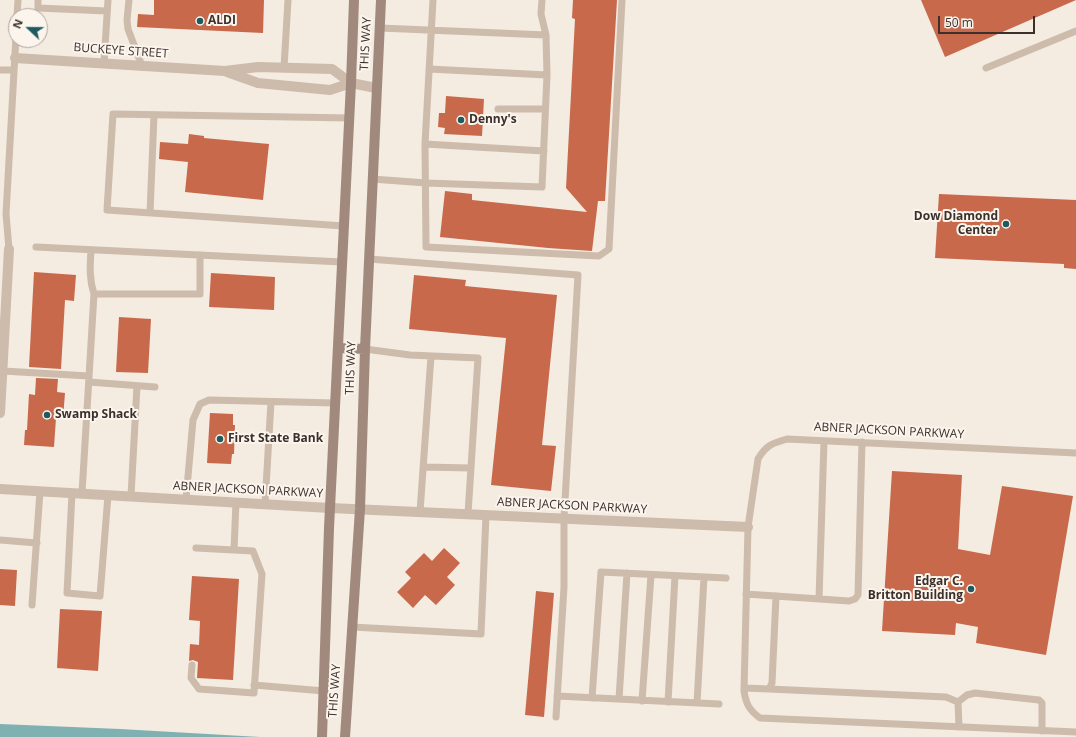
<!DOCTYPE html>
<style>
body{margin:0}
#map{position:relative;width:1076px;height:737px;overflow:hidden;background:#f4ebe1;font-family:"Open Sans",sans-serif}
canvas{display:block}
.north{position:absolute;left:8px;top:8px;width:40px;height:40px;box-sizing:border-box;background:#fbf5ee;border:1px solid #aea6a0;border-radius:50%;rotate:292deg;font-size:11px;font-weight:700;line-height:16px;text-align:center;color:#3b302b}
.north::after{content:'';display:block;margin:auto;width:14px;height:18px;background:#1f5a5e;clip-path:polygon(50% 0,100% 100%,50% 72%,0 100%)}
.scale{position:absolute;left:938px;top:16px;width:97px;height:18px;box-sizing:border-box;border:2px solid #3b302b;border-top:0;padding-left:5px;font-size:12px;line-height:14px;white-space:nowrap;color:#3b302b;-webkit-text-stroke:3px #fbf5ee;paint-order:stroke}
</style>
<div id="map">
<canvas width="1076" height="737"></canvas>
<div class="north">N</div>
<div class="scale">50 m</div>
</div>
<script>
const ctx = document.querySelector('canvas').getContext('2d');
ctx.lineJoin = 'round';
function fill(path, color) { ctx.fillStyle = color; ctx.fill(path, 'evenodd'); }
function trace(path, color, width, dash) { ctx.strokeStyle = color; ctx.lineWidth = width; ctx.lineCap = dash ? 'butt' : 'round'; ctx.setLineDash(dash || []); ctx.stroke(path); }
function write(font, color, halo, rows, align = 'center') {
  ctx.font = font + ' "Open Sans",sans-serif'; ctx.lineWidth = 4; ctx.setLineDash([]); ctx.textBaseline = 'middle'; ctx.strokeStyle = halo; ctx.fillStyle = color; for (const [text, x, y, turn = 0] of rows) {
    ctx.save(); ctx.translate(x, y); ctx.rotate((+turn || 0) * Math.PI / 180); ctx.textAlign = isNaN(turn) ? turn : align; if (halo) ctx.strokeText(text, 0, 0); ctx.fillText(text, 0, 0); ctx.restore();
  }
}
const water = new Path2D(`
 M 0,724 L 120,729 L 260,737 L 0,737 Z`);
const building = new Path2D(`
 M 154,0 L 264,0 L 263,33 L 137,27 L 138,14 L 154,15 Z
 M 573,0 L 617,0 L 605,201 L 598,201 L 592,251 L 548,248 L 440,237 L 445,191 L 472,194 L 472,200 L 587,212 L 566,188 L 575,19 L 572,18 Z
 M 921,0 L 1076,0 L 945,57 Z
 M 446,96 L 484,99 L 482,136 L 444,134 L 445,128 L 438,127 L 439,113 L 445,113 Z
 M 189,134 L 204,136 L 204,138 L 269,144 L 263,200 L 185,192 L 188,162 L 159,159 L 160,142 L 188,144 Z
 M 939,194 L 1076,200 L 1076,269 L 1064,268 L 1064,264 L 935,258 Z
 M 34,272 L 76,275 L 74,301 L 65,300 L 61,369 L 29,367 Z
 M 211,273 L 275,277 L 274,310 L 209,307 Z
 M 414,275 L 466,280 L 465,286 L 557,295 L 542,445 L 556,446 L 551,491 L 491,485 L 506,338 L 409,329 Z
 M 119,317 L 151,319 L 148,373 L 116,372 Z
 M 36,378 L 58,379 L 57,392 L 65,393 L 63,418 L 56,418 L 54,447 L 24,445 L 25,430 L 27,430 L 29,394 L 35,395 Z
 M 210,413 L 233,414 L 233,425 L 235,425 L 234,454 L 232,454 L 231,464 L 207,463 Z
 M 892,471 L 962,475 L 958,549 L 990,555 L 1002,486 L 1073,496 L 1046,655 L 976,643 L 978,627 L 956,623 L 955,635 L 882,631 Z
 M 444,548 L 460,563 L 447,577 L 455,585 L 436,605 L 425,595 L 413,608 L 397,592 L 411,578 L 405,572 L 424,553 L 432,561 Z
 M 0,569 L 17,570 L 15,606 L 0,605 Z
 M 192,576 L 239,579 L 233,680 L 197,678 L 198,662 L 193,660 L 189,661 L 190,644 L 199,645 L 200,621 L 189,620 Z
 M 536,591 L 554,593 L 544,717 L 525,715 Z
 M 60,609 L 102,611 L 98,671 L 57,668 Z`);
const service = new Path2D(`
 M 38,0 L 38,8 L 107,11
 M 129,0 L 127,20 L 128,29 L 142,66
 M 433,0 L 425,144 L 426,247 L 599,256 L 609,249 L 622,0
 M 17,16 L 18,0
 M 380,28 L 546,35
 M 104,63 L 108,0
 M 284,68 L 288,0
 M 986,68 L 1076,31
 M 429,69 L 547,75
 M 0,70 L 14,70
 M 498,109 L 545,109
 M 425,144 L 544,151
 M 372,179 L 426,183 L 542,187 L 547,75 L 546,35 L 541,14 L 542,0
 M 150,213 L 154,115
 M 344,226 L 107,210 L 113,114 L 350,118
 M 36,247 L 342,262
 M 9,249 L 6,214 L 16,36
 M 369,259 L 578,275 L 564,518 L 564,587 L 556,717
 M 94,294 L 200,294 L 200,255
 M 365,349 L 410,355 L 478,358 L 468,514
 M 3,371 L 89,376
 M 89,382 L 155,387
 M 1076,453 L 787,439 C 773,443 766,445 758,459 L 748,527 L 744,691 C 746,704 749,710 760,718 L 1076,732
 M 423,467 L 471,468
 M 72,493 L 67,593 L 100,596 L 108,495
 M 82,493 L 94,294 C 89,279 90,266 91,250
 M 131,496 L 137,386
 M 186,499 L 193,420 L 200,404 L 209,400 L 335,403
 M 265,504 L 271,402
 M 420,512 L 431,356
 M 0,540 L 37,543
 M 234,550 L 236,502
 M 746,594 L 849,601 L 855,599 L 858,595 L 862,442
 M 819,599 L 824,441
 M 32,605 L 40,491
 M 352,627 L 481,634 L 486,515
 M 192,665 L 191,678 L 199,689 L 254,693 L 262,574 L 253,551 L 196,548
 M 254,685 L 324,691
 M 744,688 L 769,689 L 772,683 L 776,596
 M 769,689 L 946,697 L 958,702 L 959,727
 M 557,696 L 719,704
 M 592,698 L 601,572 L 726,578
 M 619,699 L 627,573
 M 642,701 L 651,575
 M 668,702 L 675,576
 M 958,702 L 967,695 L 975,693 L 1039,700 L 1042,703 L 1042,731
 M 697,703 L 704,577`);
const minor = new Path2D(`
 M 15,58 L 225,71 L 258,67 L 332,69 L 351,83 L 376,88
 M 227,72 L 258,83 L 330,90 L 351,83
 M 0,413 L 9,249`);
const tertiary = new Path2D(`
 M 0,489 L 330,508 L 748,527`);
const secondary = new Path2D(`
 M 338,348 L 365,349
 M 322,737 L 329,528 L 351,83 L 354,0
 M 345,737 L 360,509 L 365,349 L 381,0`);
const markers = [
 [200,21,4,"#1f5a5e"],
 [461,120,4,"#1f5a5e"],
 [1006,224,4,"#1f5a5e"],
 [47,415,4,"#1f5a5e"],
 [220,439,4,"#1f5a5e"],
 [971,589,4,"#1f5a5e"]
];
const poiNames = [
 ["ALDI",208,21],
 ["Denny's",469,120],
 ["Dow Diamond",998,217,"right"],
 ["Center",998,231,"right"],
 ["Swamp Shack",55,415],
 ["First State Bank",228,439],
 ["Edgar C.",963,582,"right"],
 ["Britton Building",963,596,"right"]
];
const streetNames = [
 ["THIS WAY",366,44,-87],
 ["BUCKEYE STREET",121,51,4],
 ["THIS WAY",351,368,-88],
 ["ABNER JACKSON PARKWAY",889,431,3],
 ["ABNER JACKSON PARKWAY",248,490,3],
 ["ABNER JACKSON PARKWAY",572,506,3],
 ["THIS WAY",335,691,-86]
];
fill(water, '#7fb0b2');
fill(building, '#c8694b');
trace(service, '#cdbbac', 7);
trace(minor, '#cdbbac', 10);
trace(tertiary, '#cdbbac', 10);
trace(secondary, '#a18a7d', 10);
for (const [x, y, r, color] of markers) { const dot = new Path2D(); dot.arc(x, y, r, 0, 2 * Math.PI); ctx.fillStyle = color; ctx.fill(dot); trace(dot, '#fbf5ee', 1.5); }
write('bold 12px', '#3b302b', '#fbf5ee', poiNames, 'left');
write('12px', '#3b302b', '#fbf5ee', streetNames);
</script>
